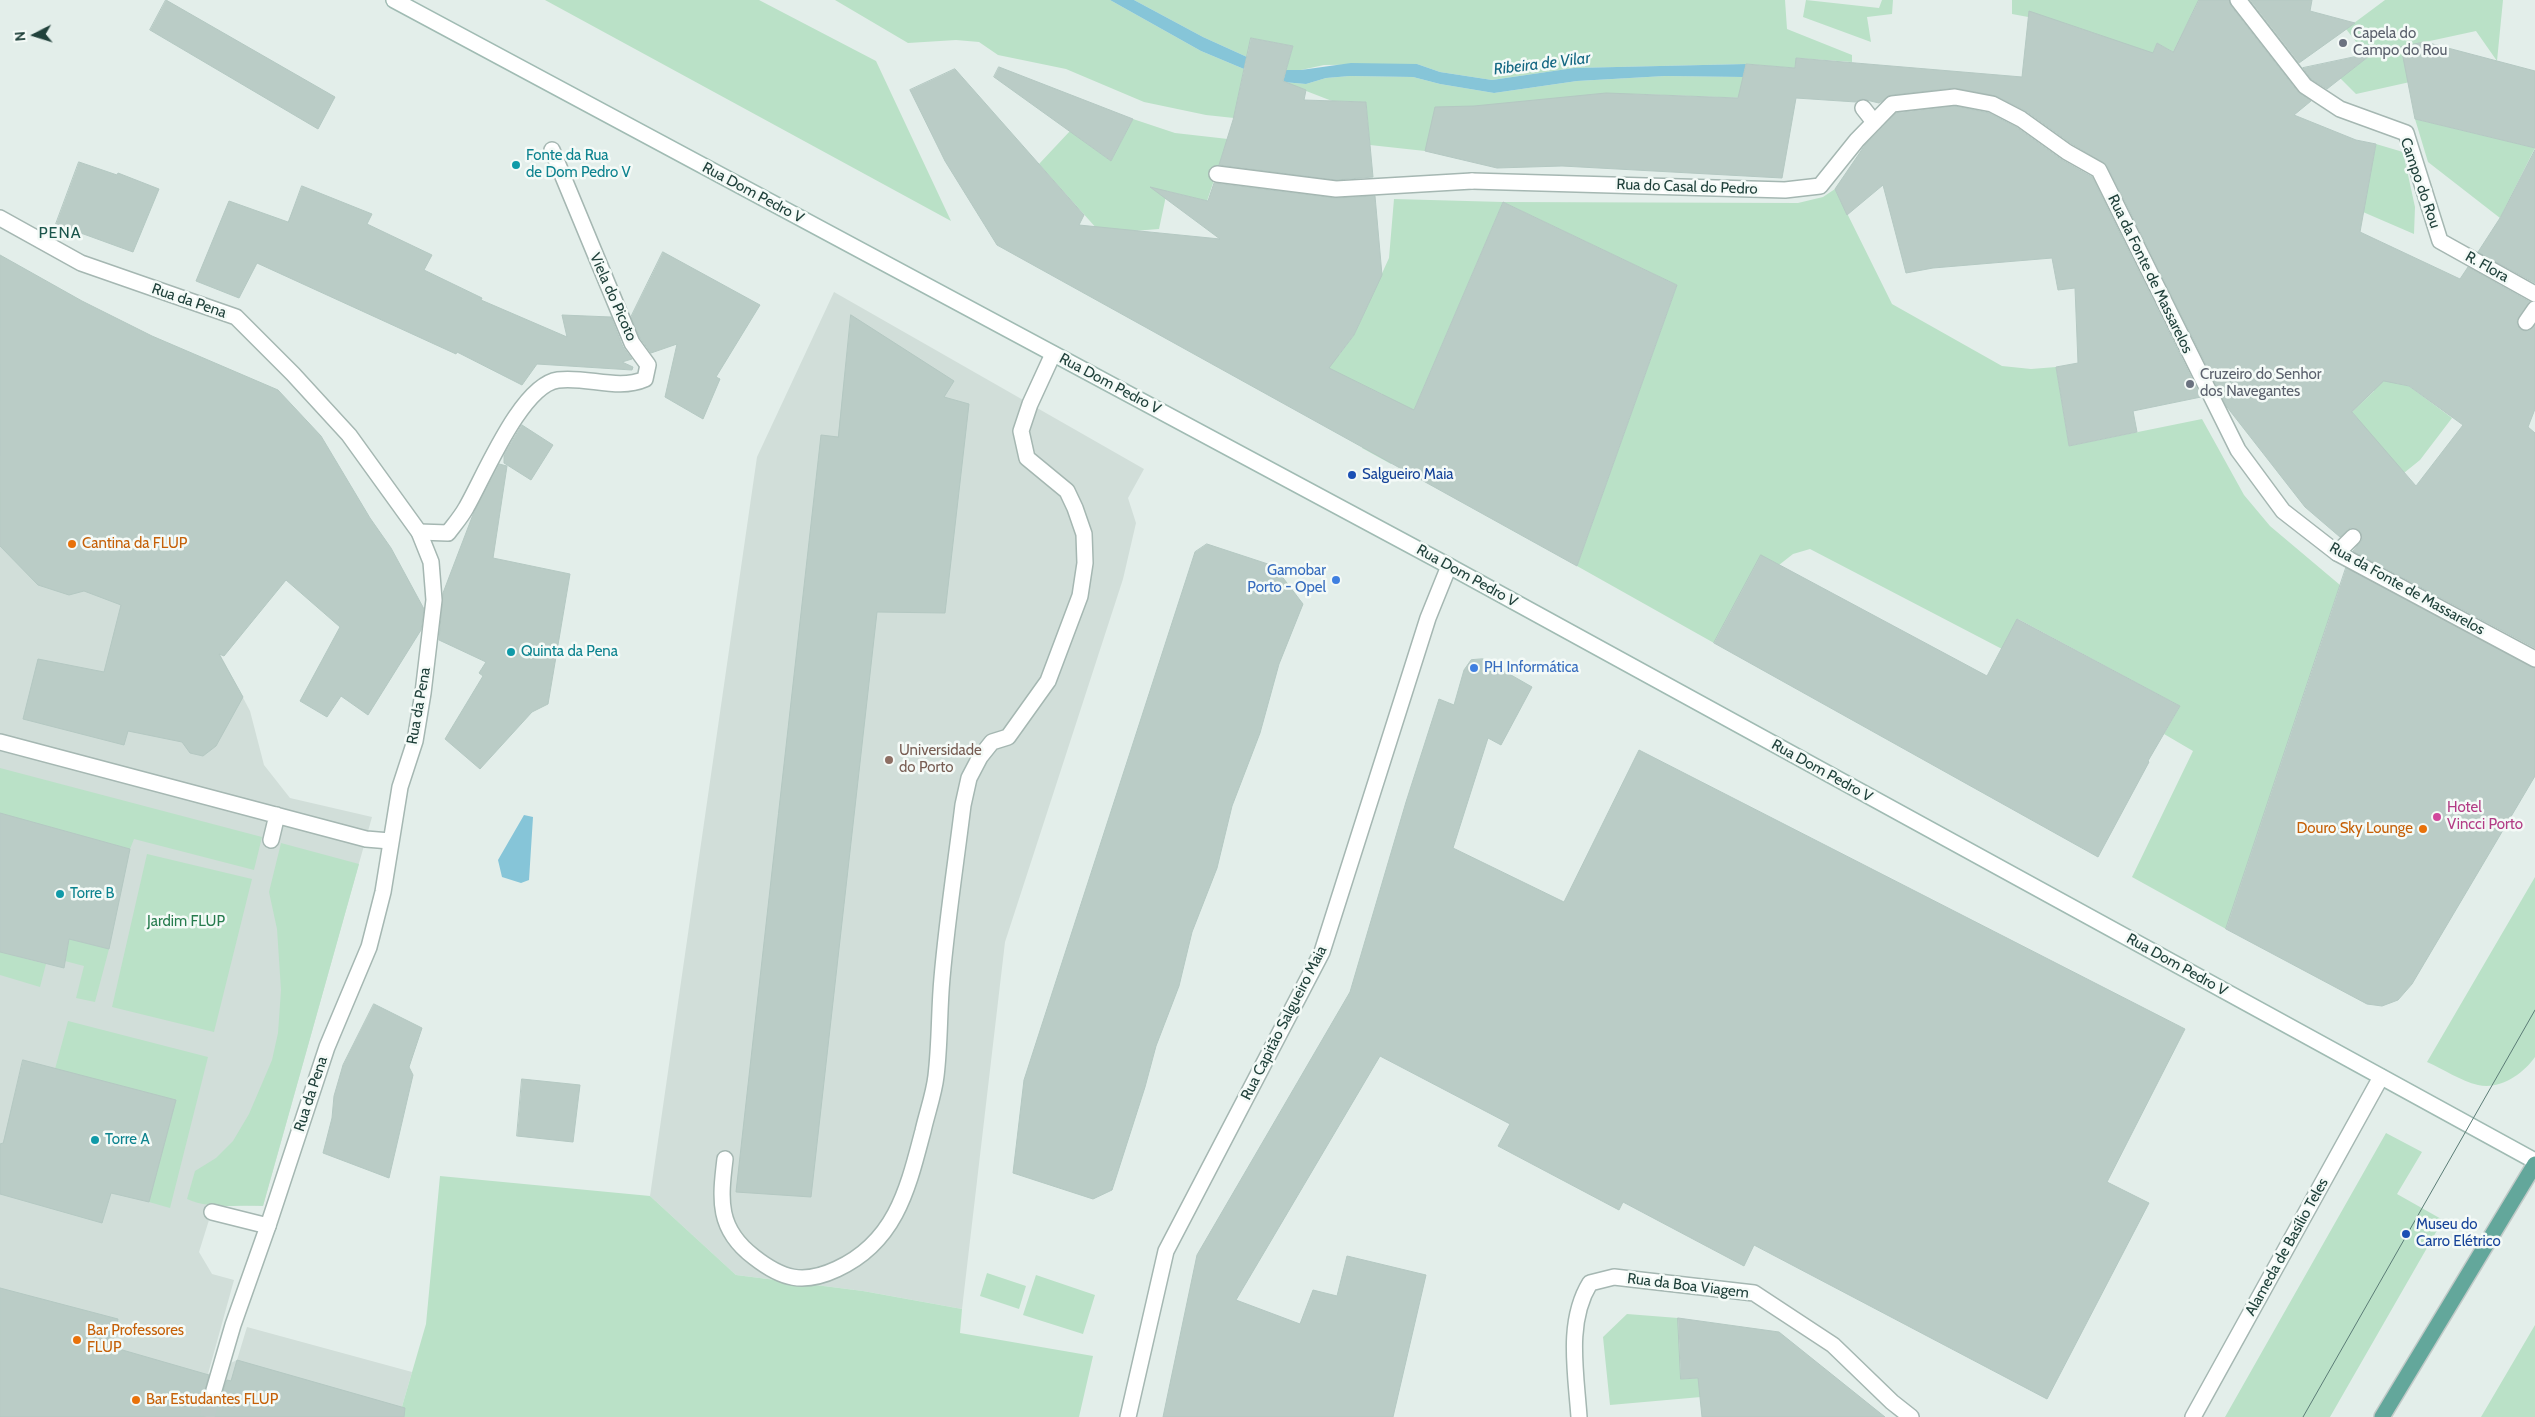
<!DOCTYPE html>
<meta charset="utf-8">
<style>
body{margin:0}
#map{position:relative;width:2535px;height:1417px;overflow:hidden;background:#e3eeea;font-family:Cabin,sans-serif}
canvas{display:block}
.north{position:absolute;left:10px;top:10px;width:50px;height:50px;-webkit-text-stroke:4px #f4faf7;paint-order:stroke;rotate:265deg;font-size:14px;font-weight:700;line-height:20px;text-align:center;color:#20413b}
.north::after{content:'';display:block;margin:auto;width:18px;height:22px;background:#20413b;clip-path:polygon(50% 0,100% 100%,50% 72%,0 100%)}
</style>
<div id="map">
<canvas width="2535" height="1417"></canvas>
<div class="north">N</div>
</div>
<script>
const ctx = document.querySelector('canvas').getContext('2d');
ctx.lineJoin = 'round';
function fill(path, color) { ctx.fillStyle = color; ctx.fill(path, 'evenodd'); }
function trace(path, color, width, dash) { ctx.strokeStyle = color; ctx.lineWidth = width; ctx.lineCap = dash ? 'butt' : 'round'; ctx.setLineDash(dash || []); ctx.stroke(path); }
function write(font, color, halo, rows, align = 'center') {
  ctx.font = font + ' Cabin,sans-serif'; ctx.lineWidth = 5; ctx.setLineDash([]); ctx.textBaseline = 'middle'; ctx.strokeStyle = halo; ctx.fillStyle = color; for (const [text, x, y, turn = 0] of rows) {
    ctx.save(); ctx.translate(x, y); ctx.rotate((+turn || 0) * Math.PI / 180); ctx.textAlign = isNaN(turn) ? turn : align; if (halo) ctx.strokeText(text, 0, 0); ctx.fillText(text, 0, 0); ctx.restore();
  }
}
const built = new Path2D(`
 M 834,292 L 1144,469 L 1128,498 L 1136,523 L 1123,579 L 1005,942 L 962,1309 L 863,1291 L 736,1275 L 650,1196 L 757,457 Z
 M 0,293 L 180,578 L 250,711 L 264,765 L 290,798 L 372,817 L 263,1206 L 214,1204 L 199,1252 L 212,1274 L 234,1280 L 208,1374 L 237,1360 L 247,1327 L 412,1372 L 399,1417 L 0,1417 Z`);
const green = new Path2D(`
 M 545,0 L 759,0 L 876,61 L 951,221 Z
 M 835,0 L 1110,0 L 1201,51 L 1244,69 L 1234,118 L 1206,115 L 1144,102 L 1066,69 L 998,55 L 979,42 L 956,40 L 908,43 Z
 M 1134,0 L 1785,0 L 1787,29 L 1852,55 L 1852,62 L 1797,58 L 1795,68 L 1746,64 L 1574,68 L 1492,80 L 1440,72 L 1417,64 L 1324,65 L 1301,70 L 1286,70 L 1293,46 L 1251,38 L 1247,57 L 1203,37 Z
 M 1806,0 L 1879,8 L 1882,0 L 1893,0 L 1892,14 L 1867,17 L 1871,42 L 1803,17 Z
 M 2012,0 L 2199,0 L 2173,52 L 2157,43 L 2148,66 L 2104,37 L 2066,24 L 2012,14 Z
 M 2385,0 L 2503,0 L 2497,61 L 2476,31 L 2402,47 L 2410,82 L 2356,94 L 2340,78 L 2368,57 L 2346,29 Z
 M 1350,76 L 1413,77 L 1440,84 L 1494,93 L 1577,81 L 1665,76 L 1743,77 L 1746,98 L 1636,94 L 1591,95 L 1425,151 L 1370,145 L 1366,102 L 1332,101 L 1283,82 L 1306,84 L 1326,78 Z
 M 1133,119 L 1175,133 L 1228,139 L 1207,201 L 1167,191 L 1159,229 L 1133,231 L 1106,239 L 1039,164 L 1070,131 L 1111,161 Z
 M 2415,119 L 2535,148 L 2500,218 L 2428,162 Z
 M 2376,144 L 2403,152 L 2415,207 L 2414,234 L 2363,212 Z
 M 1835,189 L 1892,304 L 2002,366 L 2031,369 L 2056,367 L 2069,446 L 2202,419 L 2244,495 L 2270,526 L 2340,585 L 2226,929 L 2132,877 L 2193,751 L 2164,734 L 2180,706 L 2018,619 L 2002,649 L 1810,549 L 1793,554 L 1779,565 L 1761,556 L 1714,643 L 1577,566 L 1677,285 L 1503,202 L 1391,464 L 1362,448 L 1382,394 L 1318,365 L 1339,355 L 1354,335 L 1389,258 L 1394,199 L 1503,202 L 1798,203 L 1823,197 Z
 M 2364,366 L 2396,383 L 2409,386 L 2452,418 L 2420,460 L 2399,477 L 2352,412 L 2374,391 Z
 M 0,768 L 262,837 L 254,870 L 134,839 L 130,849 L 3,814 L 0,823 Z
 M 281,843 L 359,864 L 263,1206 C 240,1205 208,1209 187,1199 L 195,1171 L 216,1158 L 233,1141 L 249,1114 L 272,1060 L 278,1033 L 281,990 L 277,929 L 269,892 Z
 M 147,854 L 252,879 L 214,1032 L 112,1007 Z
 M 2535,877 L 2535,1057 C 2523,1074 2500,1090 2478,1085 C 2461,1081 2443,1069 2427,1062 Z
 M 69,939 L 109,949 L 95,1002 L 76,998 L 84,966 L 65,961 Z
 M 0,952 L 46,964 L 40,987 L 0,975 Z
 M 68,1021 L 208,1057 L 170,1208 L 149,1202 L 176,1100 L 55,1069 Z
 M 2386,1133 L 2422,1152 L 2397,1194 L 2443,1220 L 2330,1417 L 2225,1417 Z
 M 440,1176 L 650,1196 L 736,1275 L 863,1291 L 962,1309 L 960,1333 L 1093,1356 L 1079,1417 L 399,1417 L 426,1324 Z
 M 987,1273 L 1026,1286 L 1019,1309 L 980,1296 Z
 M 1036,1275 L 1095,1295 L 1083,1334 L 1023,1315 Z
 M 1627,1314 L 1678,1318 L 1681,1379 L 1699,1378 L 1701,1397 L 1610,1405 L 1603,1337 Z
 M 2535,1325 L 2535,1417 L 2481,1417 Z`);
const water = new Path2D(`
 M 1110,0 L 1134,0 L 1203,37 L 1247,57 L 1244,69 L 1201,51 Z
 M 1351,63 L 1417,64 L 1440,72 L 1492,80 L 1574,68 L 1746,64 L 1743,77 L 1665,76 L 1577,81 L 1494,93 L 1440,84 L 1413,77 L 1350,76 L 1326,78 L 1306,84 L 1283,82 L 1286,70 L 1301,70 Z
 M 524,815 L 533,817 L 529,880 L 521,883 L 502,877 L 498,860 Z`);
const building = new Path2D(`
 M 166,0 L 335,97 L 318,129 L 150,30 Z
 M 2199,0 L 2229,0 L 2231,6 L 2298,92 L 2311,101 L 2294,115 L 2356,140 L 2376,144 L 2360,232 L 2460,279 L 2468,267 L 2530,302 L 2517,322 L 2520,329 L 2525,331 L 2530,330 L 2535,325 L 2535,409 L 2528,427 L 2535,433 L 2535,648 L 2353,551 L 2362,540 L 2359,530 L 2350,528 L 2340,537 L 2305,507 L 2227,407 L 2107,165 L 2072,144 L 2026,111 L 1996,96 L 1954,88 L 1891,95 L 1879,103 L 1862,99 L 1856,102 L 1796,98 L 1782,178 L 1562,166 L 1497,168 L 1425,151 L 1435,107 L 1474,106 L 1606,93 L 1738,98 L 1746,64 L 1795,68 L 1796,58 L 2022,77 L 2029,11 L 2153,53 L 2157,43 L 2173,52 ZM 2384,381 L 2409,386 L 2463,425 L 2416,486 L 2352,412 Z
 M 2250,0 L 2312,0 L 2310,11 L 2355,23 L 2299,63 Z
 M 1251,38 L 1293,46 L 1283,81 L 1306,90 L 1304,100 L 1366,102 L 1373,177 L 1336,180 L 1219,165 L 1233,120 Z
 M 2425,42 L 2535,71 L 2535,148 L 2415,119 L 2401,47 Z
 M 2373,53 L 2327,89 L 2311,79 L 2303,68 Z
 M 999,67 L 1133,119 L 1111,161 L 994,77 Z
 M 955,69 L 1084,215 L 1079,225 L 1220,239 L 1150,187 L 1208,201 L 1214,183 L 1335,198 L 1375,196 L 1382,275 L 1354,335 L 1329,368 L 1414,410 L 1503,202 L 1677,285 L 1577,566 L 997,245 L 945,161 L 910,90 Z
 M 1955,106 L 1989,113 L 2016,127 L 2062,160 L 2092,177 L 2201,397 L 2133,411 L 2137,432 L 2069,446 L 2056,367 L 2078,363 L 2075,288 L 2058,290 L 2052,258 L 1933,268 L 1906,273 L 1883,185 L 1847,215 L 1835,189 L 1865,145 L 1896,113 Z
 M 2535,150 L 2535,283 L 2478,252 L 2500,218 Z
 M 79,162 L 117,175 L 118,173 L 159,189 L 133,252 L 56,224 Z
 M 302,186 L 372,214 L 367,224 L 432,255 L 424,270 L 482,298 L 481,300 L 567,337 L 562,315 L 611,317 L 623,347 L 632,359 L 622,362 L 633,367 L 632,370 L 537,364 L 522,385 L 457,352 L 456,354 L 257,263 L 239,298 L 196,281 L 229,201 L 288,222 Z
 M 663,252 L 760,305 L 716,377 L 720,379 L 703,419 L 665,397 L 677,344 L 651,353 L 640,338 L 631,317 Z
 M 0,255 L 82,301 L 152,336 L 278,390 L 321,436 L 370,518 L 391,548 L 424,609 L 421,630 L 368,715 L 341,696 L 327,717 L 300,701 L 340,627 L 286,580 L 224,656 L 219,654 L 243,697 L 216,746 L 203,756 L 190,753 L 182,742 L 128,731 L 124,745 L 23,719 L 38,659 L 104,672 L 121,605 L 84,591 L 69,595 L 38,585 L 0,546 Z
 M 851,315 L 954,381 L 944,397 L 969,404 L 945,613 L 877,612 L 811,1197 L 736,1192 L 821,435 L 838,437 Z
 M 522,425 L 553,445 L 531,480 L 504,463 L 504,455 Z
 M 499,464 L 507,466 L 493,558 L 570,574 L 548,704 L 532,712 L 480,769 L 445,739 L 483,676 L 479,673 L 486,662 L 439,640 L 443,593 L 474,512 Z
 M 1207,544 L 1274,566 L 1303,604 L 1279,664 L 1260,733 L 1232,806 L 1217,868 L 1192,932 L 1179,986 L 1156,1046 L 1145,1087 L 1112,1190 L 1093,1199 L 1013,1173 L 1024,1080 L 1195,552 Z
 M 1761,555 L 1987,676 L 2017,619 L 2180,706 L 2148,761 L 2149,762 L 2098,857 L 1714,643 Z
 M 2346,568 L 2535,668 L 2535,776 L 2412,984 L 2398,1000 L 2382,1006 L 2367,1004 L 2226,929 Z
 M 1483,659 L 1532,687 L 1501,745 L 1488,738 L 1453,848 L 1564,902 L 1639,750 L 2185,1029 L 2107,1182 L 2149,1203 L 2047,1399 L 1754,1245 L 1744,1266 L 1623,1202 L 1619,1210 L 1498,1146 L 1510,1124 L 1380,1056 L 1236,1300 L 1300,1324 L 1313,1290 L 1337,1296 L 1347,1256 L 1426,1275 L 1393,1417 L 1163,1417 L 1197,1255 L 1350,992 L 1406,802 L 1439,699 L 1454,705 L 1464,670 L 1471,660 Z
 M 0,813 L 130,849 L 109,949 L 69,939 L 64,968 L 0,952 Z
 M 374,1004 L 422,1028 L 409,1067 L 413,1075 L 389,1178 L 323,1153 L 332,1118 L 334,1096 L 343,1065 Z
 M 23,1060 L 176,1100 L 149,1202 L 111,1193 L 102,1223 L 0,1194 L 0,1144 L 3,1143 Z
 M 522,1079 L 580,1085 L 573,1142 L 517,1136 Z
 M 0,1288 L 118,1319 L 112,1347 L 209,1375 L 205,1392 L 211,1399 L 221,1396 L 227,1380 L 231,1381 L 237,1360 L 405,1408 L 404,1417 L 0,1417 Z
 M 1678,1318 L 1779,1332 L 1885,1417 L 1702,1417 L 1698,1378 L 1681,1379 Z`);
const minorTunnel = new Path2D(`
 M 207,1417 L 214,1390`);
const service = new Path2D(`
 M 0,742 L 366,839 L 390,841
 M 271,840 L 277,815
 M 725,1159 C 720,1200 717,1229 754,1257 C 782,1279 803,1285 837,1269 C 896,1242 908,1188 923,1131 C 927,1113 934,1094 936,1076 C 940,1043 939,1010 942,978 C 947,920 956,862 963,805 L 969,778 L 980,757 L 992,742 L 1008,737 L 1048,681 L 1080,596 L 1085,563 L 1084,534 L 1075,508 L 1067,491 L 1027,458 L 1021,431 L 1030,404 L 1053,354
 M 212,1212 L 268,1226`);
const pedestrian = new Path2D(`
 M 1863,108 L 1874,122
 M 1217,174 L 1336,189 L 1472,181
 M 2526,322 L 2535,309
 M 419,532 L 448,533 C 454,525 461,517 466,508 C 484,477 521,385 558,380 C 587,376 618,391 645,379 L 648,365 L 632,343 L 552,150
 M 2337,553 L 2353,537`);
const minor = new Path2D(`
 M 2238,0 L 2305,86 L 2340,109 L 2406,133 L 2440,241 L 2535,294
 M 1472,181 L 1785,190 L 1820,186 L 1857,140 L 1892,104 L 1955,97 L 1992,104 L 2021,119 L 2067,152 L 2099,170 L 2238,450 L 2283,511 L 2337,553 L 2535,659
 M 0,218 L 81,263 L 236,317 L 293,374 L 349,435 L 419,532 L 431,562 L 434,600 L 423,693 L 415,741 L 400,787 L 383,892 L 369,947 L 327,1047 L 268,1226 L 233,1325 L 214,1390
 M 1128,1417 L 1166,1251 L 1322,952 L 1428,618 L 1449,566
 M 1579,1417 C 1576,1372 1566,1322 1590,1283 L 1614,1277 L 1754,1293 L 1833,1345 L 1892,1402 L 1911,1417
 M 2193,1417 L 2381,1077`);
const secondary = new Path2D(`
 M 394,0 L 1449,566 L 2535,1161`);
const primary = new Path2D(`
 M 2382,1417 L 2535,1164`);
const tram = new Path2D(`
 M 2303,1417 L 2535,1010`);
const markers = [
 [2343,43,5,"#6b7280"],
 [516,165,5,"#0f9aa8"],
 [2190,384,5,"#6b7280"],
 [1352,475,5,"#1a4fb4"],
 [72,544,5,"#e8710a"],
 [1336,580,5,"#3f7fe0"],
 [511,652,5,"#0f9aa8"],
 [1474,668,5,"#3f7fe0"],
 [889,760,5,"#8d6e63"],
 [2437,817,5,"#d1479c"],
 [2423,829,5,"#e8710a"],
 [60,894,5,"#0f9aa8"],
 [95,1140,5,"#0f9aa8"],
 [2406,1234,5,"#1a4fb4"],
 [77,1340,5,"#e8710a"],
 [136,1400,5,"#e8710a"]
];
const worshipNames = [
 ["Capela do",2353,34],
 ["Campo do Rou",2353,51],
 ["Cruzeiro do Senhor",2200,375],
 ["dos Navegantes",2200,392]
];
const cultureNames = [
 ["Fonte da Rua",526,156],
 ["de Dom Pedro V",526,173],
 ["Quinta da Pena",521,652],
 ["Torre B",70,894],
 ["Torre A",105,1140]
];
const streetNames = [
 ["Campo do Rou",2420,183,71],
 ["Rua do Casal do Pedro",1687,187,2],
 ["Rua Dom Pedro V",753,193,28],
 ["R. Flora",2487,267,29],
 ["Rua da Fonte de Massarelos",2150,274,64],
 ["Viela do Picoto",613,297,66],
 ["Rua da Pena",189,301,19],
 ["Rua Dom Pedro V",1110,384,28],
 ["Rua Dom Pedro V",1467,576,29],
 ["Rua da Fonte de Massarelos",2407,589,29],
 ["Rua da Pena",419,706,-80],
 ["Rua Dom Pedro V",1822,771,29],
 ["Rua Dom Pedro V",2177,965,29],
 ["Rua Capitão Salgueiro Maia",1284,1023,-63],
 ["Rua da Pena",311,1094,-72],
 ["Alameda de Basílio Teles",2287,1247,-61],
 ["Rua da Boa Viagem",1688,1286,7]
];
const transitNames = [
 ["Salgueiro Maia",1362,475],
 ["Museu do",2416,1225],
 ["Carro Elétrico",2416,1242]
];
const foodNames = [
 ["Cantina da FLUP",82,544],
 ["Douro Sky Lounge",2413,829,"right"],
 ["Bar Professores",87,1331],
 ["FLUP",87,1348],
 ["Bar Estudantes FLUP",146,1400]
];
const shopNames = [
 ["Gamobar",1326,571],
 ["Porto - Opel",1326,588],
 ["PH Informática",1484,668,"left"]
];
const educationNames = [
 ["Universidade",899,751],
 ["do Porto",899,768]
];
const hotelNames = [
 ["Hotel",2447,808],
 ["Vincci Porto",2447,825]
];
const parkNames = [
 ["Jardim FLUP",186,922]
];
const waterNames = [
 ["Ribeira de Vilar",1542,64,-7]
];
const neighbourhoodNames = [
 ["PENA",60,233]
];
fill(built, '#d1ded9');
fill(green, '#bae1c7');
fill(water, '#86c5d8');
fill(building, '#baccc6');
trace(building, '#b4c8c2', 1);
trace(minorTunnel, '#bccbc7', 15, [15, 8]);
trace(service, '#a5b7b2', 18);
trace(pedestrian, '#a5b7b2', 18);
trace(minor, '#a5b7b2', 18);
trace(secondary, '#a0bbb3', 18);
trace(primary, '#c1cac8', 18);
trace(service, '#fff', 15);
trace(pedestrian, '#fff', 15);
trace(minor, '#fff', 15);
trace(secondary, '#fff', 15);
trace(primary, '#63a79b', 15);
trace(tram, '#5b7c76', 1);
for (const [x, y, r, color] of markers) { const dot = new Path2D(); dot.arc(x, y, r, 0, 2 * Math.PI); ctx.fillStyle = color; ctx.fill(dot); trace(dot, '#f4faf7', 2); }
write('15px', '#5b616d', '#f4faf7', worshipNames, 'left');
write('15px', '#0d838f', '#f4faf7', cultureNames, 'left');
write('15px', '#20413b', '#f4faf7', streetNames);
write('15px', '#164399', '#f4faf7', transitNames, 'left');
write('15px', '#c56008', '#f4faf7', foodNames, 'left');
write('15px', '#366cbe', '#f4faf7', shopNames, 'right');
write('15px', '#785e54', '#f4faf7', educationNames, 'left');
write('15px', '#b23c85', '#f4faf7', hotelNames, 'left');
write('15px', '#277c4e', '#f4faf7', parkNames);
write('italic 16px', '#156883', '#f4faf7', waterNames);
ctx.letterSpacing = '1px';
write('16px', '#1a554b', '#f4faf7', neighbourhoodNames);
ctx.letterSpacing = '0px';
</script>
